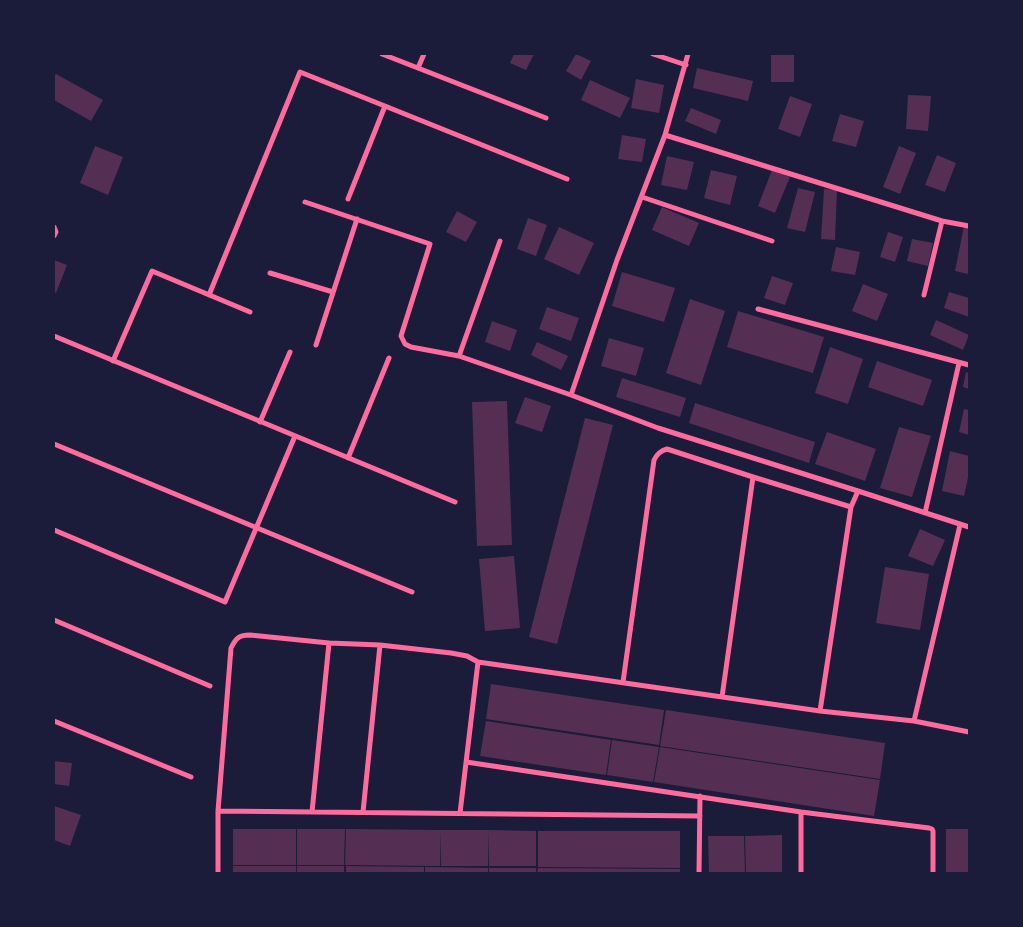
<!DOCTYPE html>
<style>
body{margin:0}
#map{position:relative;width:1023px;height:927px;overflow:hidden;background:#1b1b3a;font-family:"Space Grotesk",sans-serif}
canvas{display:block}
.frame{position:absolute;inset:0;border:55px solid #1b1b3a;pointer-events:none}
</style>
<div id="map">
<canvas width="1023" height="927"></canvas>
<div class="frame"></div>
</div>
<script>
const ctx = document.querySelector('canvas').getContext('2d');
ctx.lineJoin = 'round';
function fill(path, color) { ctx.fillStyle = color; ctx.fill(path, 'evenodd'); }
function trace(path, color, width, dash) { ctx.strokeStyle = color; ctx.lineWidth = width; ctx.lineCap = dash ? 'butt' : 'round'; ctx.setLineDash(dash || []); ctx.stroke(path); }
const building = new Path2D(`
 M 514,54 L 534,54 L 526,70 L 510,63 Z
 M 576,54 L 591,61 L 581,80 L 566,71 Z
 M 771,54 L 794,54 L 794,82 L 771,82 Z
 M 697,68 L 753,81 L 748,101 L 693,88 Z
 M 56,74 L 103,100 L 91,121 L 54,100 L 54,77 Z
 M 636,79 L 664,85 L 659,113 L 631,108 Z
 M 590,80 L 630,98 L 620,118 L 581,100 Z
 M 908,95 L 931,96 L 928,131 L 906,129 Z
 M 790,96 L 812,104 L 800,137 L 778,129 Z
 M 691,108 L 721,120 L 716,134 L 685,121 Z
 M 840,114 L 864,121 L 856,147 L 832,141 Z
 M 622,135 L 646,139 L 642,162 L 618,159 Z
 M 95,146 L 123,157 L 108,195 L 80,183 Z
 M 899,146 L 916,153 L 900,194 L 883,187 Z
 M 937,155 L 956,163 L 945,192 L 925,185 Z
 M 667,156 L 694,162 L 687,190 L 661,185 Z
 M 711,170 L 737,176 L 730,205 L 704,198 Z
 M 772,170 L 790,177 L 775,213 L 758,206 Z
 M 798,188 L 815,192 L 805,232 L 787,228 Z
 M 824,189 L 837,190 L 835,240 L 821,239 Z
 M 662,207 L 699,223 L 689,246 L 652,230 Z
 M 457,211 L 477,222 L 466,242 L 446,232 Z
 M 528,218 L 547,225 L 536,256 L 517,249 Z
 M 964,226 L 969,227 L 969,269 L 968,274 L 955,271 Z
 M 559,227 L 594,243 L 579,275 L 544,259 Z
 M 888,232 L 903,237 L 895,262 L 880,257 Z
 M 912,239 L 933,243 L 928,266 L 907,261 Z
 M 836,247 L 860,252 L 855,275 L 831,271 Z
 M 54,260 L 67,265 L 56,293 L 54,292 Z
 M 622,272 L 675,288 L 664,322 L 612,306 Z
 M 772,276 L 793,283 L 785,305 L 764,298 Z
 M 863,284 L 888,294 L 877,321 L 852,311 Z
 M 949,292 L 969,298 L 969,317 L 944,308 Z
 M 690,299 L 725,311 L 701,385 L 666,373 Z
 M 547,307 L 579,318 L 571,341 L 539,329 Z
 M 738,311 L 824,337 L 813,373 L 727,347 Z
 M 936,320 L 969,335 L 963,350 L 930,335 Z
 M 492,321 L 517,330 L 510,351 L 485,342 Z
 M 609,338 L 644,348 L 636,376 L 601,366 Z
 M 537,342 L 568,356 L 561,370 L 531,355 Z
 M 830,347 L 863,359 L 848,404 L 815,393 Z
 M 877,361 L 932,380 L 923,406 L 868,387 Z
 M 966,372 L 969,373 L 969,389 L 963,387 Z
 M 622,378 L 686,398 L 680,417 L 616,397 Z
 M 525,397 L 551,406 L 542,432 L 515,423 Z
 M 507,401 L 512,545 L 477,546 L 472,402 Z
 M 695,403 L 815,442 L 809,463 L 689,423 Z
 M 964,409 L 969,410 L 969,435 L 959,432 Z
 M 585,418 L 613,425 L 557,644 L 529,637 Z
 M 899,427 L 931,436 L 912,497 L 880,488 Z
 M 827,432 L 876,449 L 865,481 L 815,464 Z
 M 950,451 L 969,456 L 969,473 L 964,496 L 942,491 Z
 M 920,529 L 945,540 L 933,566 L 908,556 Z
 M 514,556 L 520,628 L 485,631 L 479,559 Z
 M 885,567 L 929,574 L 920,630 L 876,623 Z
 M 491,684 L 664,710 L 659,745 L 486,719 Z
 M 666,710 L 885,743 L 880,779 L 660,746 Z
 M 486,721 L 611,740 L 606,775 L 480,756 Z
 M 612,740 L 659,747 L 653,782 L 607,775 Z
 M 660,747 L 880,780 L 874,816 L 654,782 Z
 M 54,761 L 72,763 L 69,786 L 54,784 Z
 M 54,806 L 81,815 L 70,846 L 54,840 Z
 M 233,829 L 296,829 L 296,865 L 233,865 Z
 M 297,829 L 345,829 L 344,865 L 297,865 Z
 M 346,829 L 441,830 L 440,866 L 345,865 Z
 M 946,829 L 969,829 L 969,873 L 946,873 Z
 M 441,830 L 489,830 L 488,866 L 441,866 Z
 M 489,830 L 536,831 L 536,866 L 489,866 Z
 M 538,831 L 680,831 L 680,868 L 538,867 Z
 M 782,835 L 782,873 L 746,873 L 745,836 Z
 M 708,836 L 744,836 L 745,873 L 709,873 Z
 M 233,866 L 296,866 L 296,873 L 233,873 Z
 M 297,866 L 344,866 L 344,873 L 297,873 Z
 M 346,866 L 424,867 L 424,873 L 346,873 Z
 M 425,867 L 488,868 L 488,873 L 425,873 Z
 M 489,868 L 536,868 L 536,873 L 489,873 Z
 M 538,868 L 680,869 L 680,873 L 537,873 Z`);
const minor = new Path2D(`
 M 382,54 L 546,118
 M 653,54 L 686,65
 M 418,68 L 424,54
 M 665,135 L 942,221 L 969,226
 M 642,197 L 772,241
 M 348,199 L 385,106
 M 305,202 L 430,244 L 401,336 L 405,344 L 411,347 L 459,356 L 571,395 L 658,428 L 858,491 L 969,527
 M 54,227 L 56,232 L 54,236
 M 270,273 L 333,292
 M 209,295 L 300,72 L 567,179
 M 924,295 L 942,221
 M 758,309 L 969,365
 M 54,336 L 455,502
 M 316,345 L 357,219
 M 459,356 L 500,241
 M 113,361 L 152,271 L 250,312
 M 571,395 L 617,260 L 665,135 L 688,54
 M 260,422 L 290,352
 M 54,444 L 412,592
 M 348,458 L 389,358
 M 925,513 L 959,363
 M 54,530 L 225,602 L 295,436
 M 54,620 L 210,686
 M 623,682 L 654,460 C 657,454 660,451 667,449 L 753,477 L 851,507
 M 722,697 L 753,477
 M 820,711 L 851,507 L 858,491
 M 54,721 L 191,777
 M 914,721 L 960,525
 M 466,762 L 801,812 L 929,828 L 932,829 L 933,831 L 933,873
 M 218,811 L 700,816
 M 312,812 L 329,643
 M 363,812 L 380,645
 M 801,812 L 801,873
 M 460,813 L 478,662 L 820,711 L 914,721 L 969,732
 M 218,873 L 218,811 L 231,648 C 236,638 239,635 250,635 L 329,643 L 380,645 L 451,653 L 467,656 L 478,662
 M 699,873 L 700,796`);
fill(building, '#542f53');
trace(minor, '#ff6b9d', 5);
</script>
